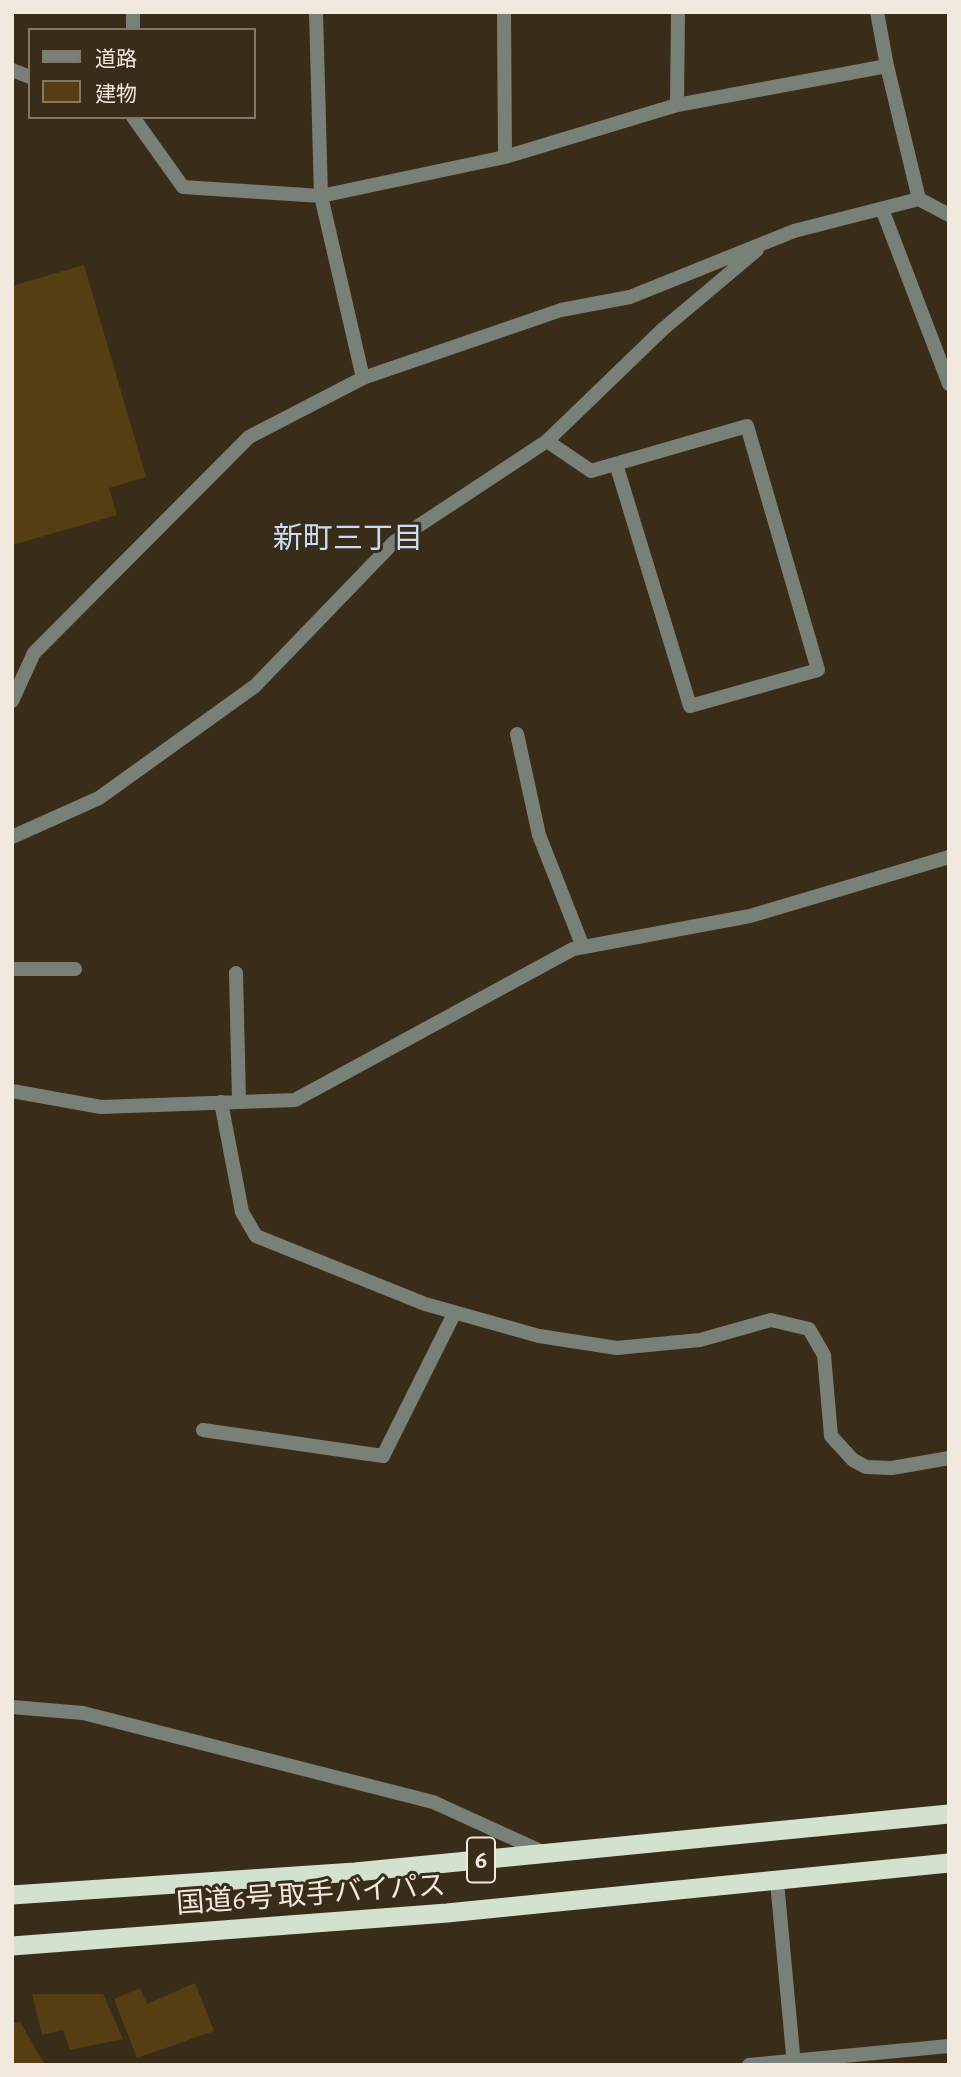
<!DOCTYPE html>
<meta charset="utf-8">
<style>
body{margin:0}
#map{position:relative;width:961px;height:2077px;overflow:hidden;background:#392d1a;font-family:"Alegreya Sans","Noto Sans JP",sans-serif}
canvas{display:block}
.frame{position:absolute;inset:0;border:14px solid #f1e9dd;pointer-events:none}
.legend{position:absolute;left:28px;top:28px;width:228px;height:91px;box-sizing:border-box;background:#392d1a;border:2px solid #837868;margin:0;padding:9px 12px;list-style:none;font-size:21px;color:#f1e9dd}
.legend li{display:flex;align-items:center;gap:14px;height:35px}
.legend b{width:35px;border:2px solid #837868}
</style>
<div id="map">
<canvas width="961" height="2077"></canvas>
<div class="frame"></div>
<ul class="legend">
<li><b style="height:9px;background:#798077"></b>道路</li>
<li><b style="height:19px;background:#563e13"></b>建物</li>
</ul>
</div>
<script>
const ctx = document.querySelector('canvas').getContext('2d');
ctx.lineJoin = 'round';
function fill(path, color) { ctx.fillStyle = color; ctx.fill(path, 'evenodd'); }
function trace(path, color, width, dash) { ctx.strokeStyle = color; ctx.lineWidth = width; ctx.lineCap = dash ? 'butt' : 'round'; ctx.setLineDash(dash || []); ctx.stroke(path); }
function write(font, color, halo, rows, align = 'center') {
  ctx.font = font + ' "Alegreya Sans","Noto Sans JP",sans-serif'; ctx.lineWidth = 6; ctx.setLineDash([]); ctx.textBaseline = 'middle'; ctx.strokeStyle = halo; ctx.fillStyle = color; for (const [text, x, y, turn = 0] of rows) {
    ctx.save(); ctx.translate(x, y); ctx.rotate((+turn || 0) * Math.PI / 180); ctx.textAlign = isNaN(turn) ? turn : align; if (halo) ctx.strokeText(text, 0, 0); ctx.fillText(text, 0, 0); ctx.restore();
  }
}
const building = new Path2D(`
 M 84,265 L 146,477 L 109,488 L 117,515 L 12,545 L 12,286 Z
 M 195,1983 L 214,2031 L 137,2058 L 114,1999 L 140,1988 L 147,2004 Z
 M 32,1994 L 103,1994 L 123,2039 L 70,2050 L 63,2030 L 42,2035 Z
 M 20,2022 L 45,2065 L 12,2065 L 12,2023 Z`);
const service = new Path2D(`
 M 12,1707 L 83,1713 L 433,1802 L 545,1853`);
const minor = new Path2D(`
 M 316,12 L 321,196 L 363,378
 M 504,12 L 505,157
 M 877,12 L 887,66 L 919,199 L 949,215
 M 133,30 L 133,12
 M 12,70 L 30,77
 M 677,105 L 678,12
 M 133,117 L 183,187 L 321,196 L 505,157 L 677,105 L 887,66
 M 882,209 L 949,384
 M 547,441 L 591,471 L 747,426 L 818,670 L 690,706 L 616,464
 M 12,701 L 34,653 L 249,437 L 363,378 L 561,310 L 630,297 L 794,231 L 919,199
 M 517,734 L 539,835 L 583,947
 M 12,837 L 99,798 L 255,686 L 394,542 L 547,441 L 663,329 L 757,250
 M 12,969 L 75,969
 M 236,973 L 239,1101
 M 12,1091 L 101,1107 L 295,1100 L 573,949 L 750,916 L 949,857
 M 221,1102 L 242,1212 L 256,1236 L 425,1304 L 539,1336 L 617,1348 L 700,1340 L 771,1320 L 809,1329 L 824,1355 L 831,1436 L 853,1460 L 866,1467 L 892,1468 L 949,1458
 M 203,1430 L 383,1456 L 454,1314
 M 749,2065 L 949,2046`);
const tertiary = new Path2D(`
 M 777,1882 L 794,2065`);
const trunk = new Path2D(`
 M 12,1895 L 355,1872 L 949,1814
 M 12,1946 L 447,1913 L 949,1863`);
const shields = [
 [481,1860,28]
];
const shieldNames = [
 ["6",481,1860]
];
const streetNames = [
 ["国道6号 取手バイパス",311,1895,-4]
];
const neighbourhoodNames = [
 ["新町三丁目",348,539]
];
fill(building, '#563e13');
trace(service, '#798077', 14);
trace(minor, '#798077', 14);
trace(tertiary, '#798077', 14);
trace(trunk, '#d2e2cc', 19);
for (const [x, y, w] of shields) { const box = new Path2D(); box.roundRect(x - w / 2, y - 22.5, w, 45, 5); ctx.fillStyle = '#392d1a'; ctx.fill(box); trace(box, '#f1e9dd', 2); }
write('bold 26px', '#f1e9dd', null, shieldNames);
write('28px', '#f1e9dd', '#392d1a', streetNames);
write('30px', '#cadbf5', '#392d1a', neighbourhoodNames);
</script>
